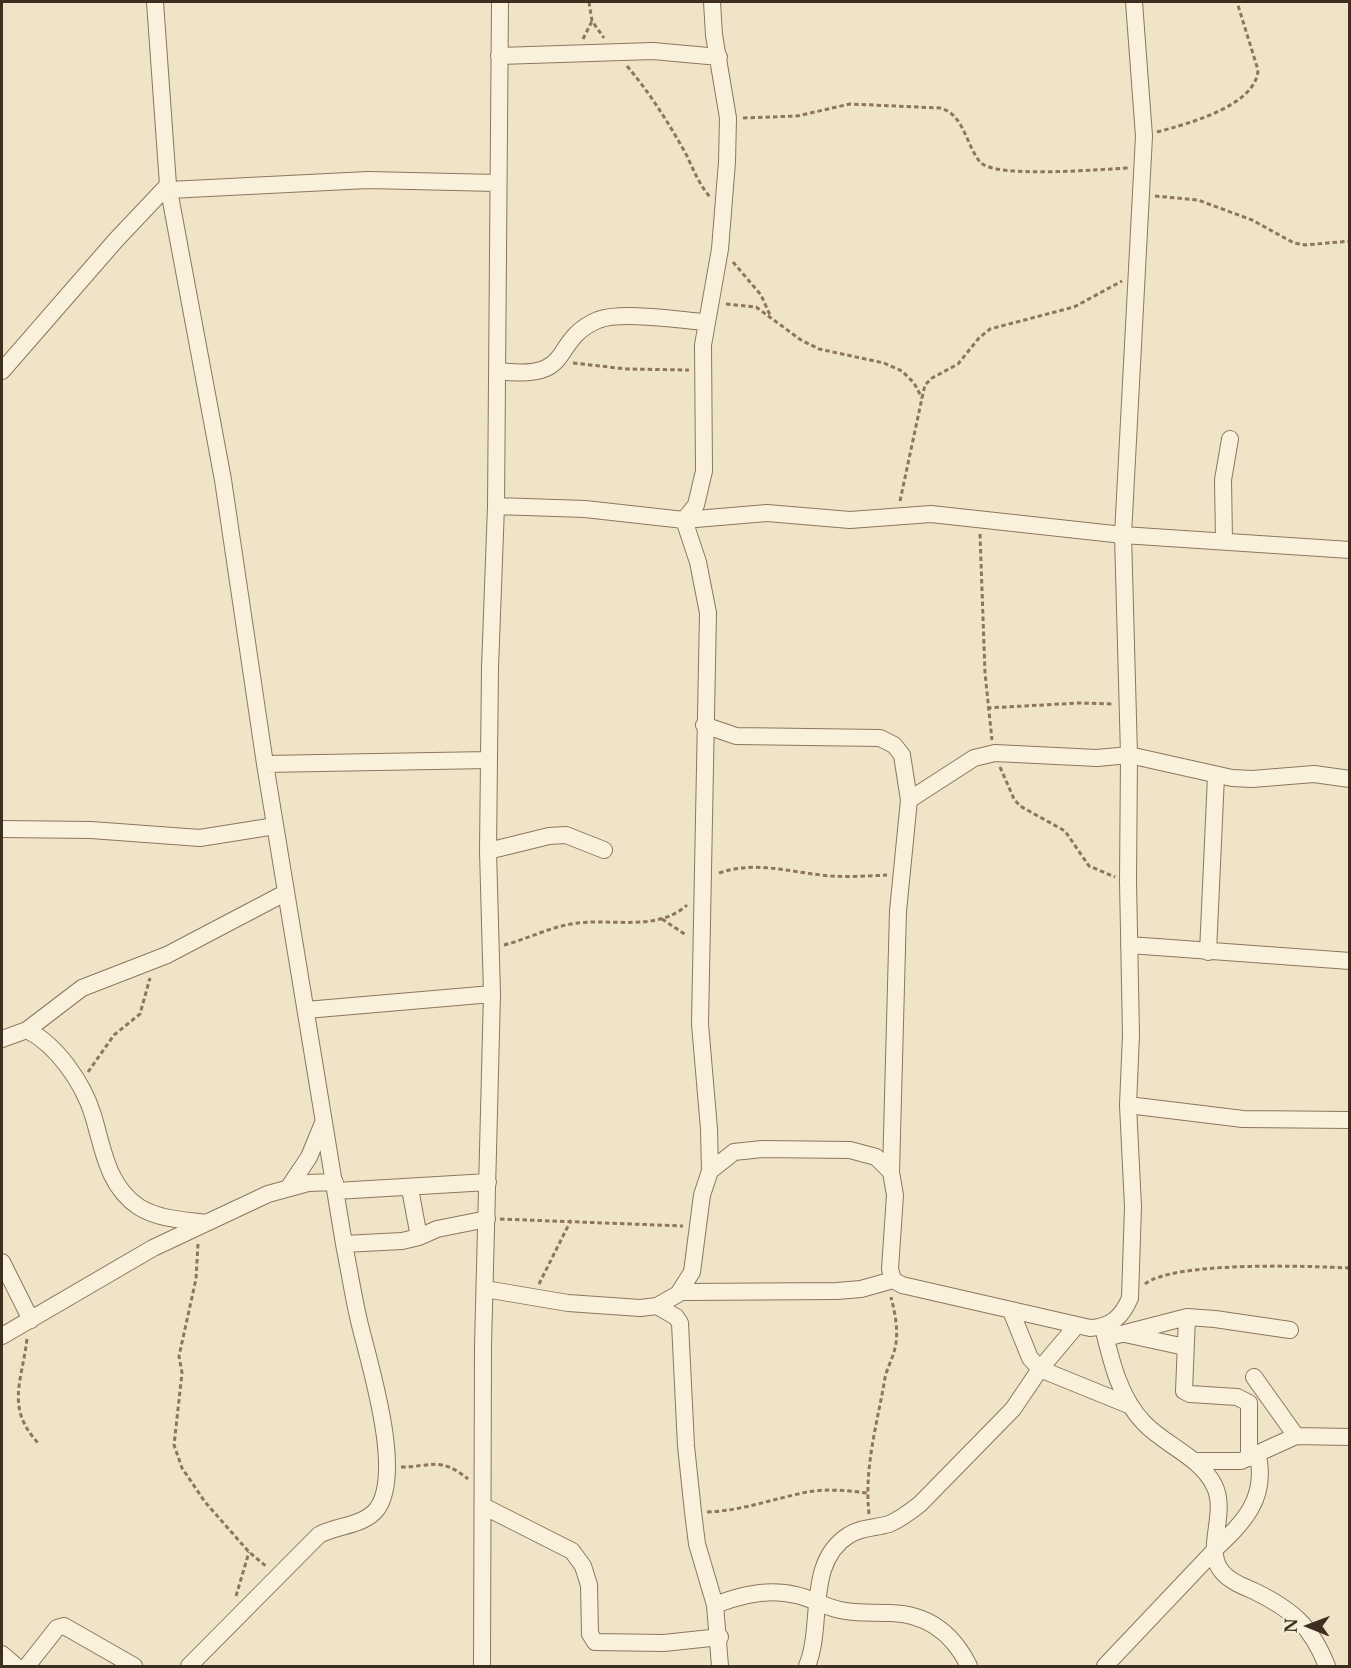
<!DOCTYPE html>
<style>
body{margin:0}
#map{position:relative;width:1351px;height:1668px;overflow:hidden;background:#f0e4c8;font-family:"Libre Baskerville",serif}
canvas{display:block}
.frame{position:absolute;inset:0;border:3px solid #3d2e20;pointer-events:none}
.north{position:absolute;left:1279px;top:1596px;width:60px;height:60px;-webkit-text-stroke:4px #f7eed8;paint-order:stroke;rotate:271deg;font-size:16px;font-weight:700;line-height:24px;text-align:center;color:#3d2e20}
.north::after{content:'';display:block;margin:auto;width:21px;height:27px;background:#3d2e20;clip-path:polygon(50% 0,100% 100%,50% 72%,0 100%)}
</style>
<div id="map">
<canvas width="1351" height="1668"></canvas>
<div class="frame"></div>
<div class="north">N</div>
</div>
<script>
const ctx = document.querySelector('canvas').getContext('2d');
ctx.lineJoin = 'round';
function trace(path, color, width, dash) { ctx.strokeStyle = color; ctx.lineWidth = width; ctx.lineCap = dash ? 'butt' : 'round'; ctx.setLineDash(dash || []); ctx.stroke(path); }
const path = new Path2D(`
 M 589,2 L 592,21 L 604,38
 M 583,39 L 592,21
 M 627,66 C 650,93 670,125 687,156 C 694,171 699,184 710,197
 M 743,118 L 797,116 L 850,104 L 940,108 C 964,114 966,145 980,162 C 995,179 1102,169 1129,168
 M 1157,132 C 1187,124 1256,106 1258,70 L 1237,2
 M 1155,196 L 1198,200 L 1252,220 L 1294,243 L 1305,245 L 1350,241
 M 733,262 L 761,295 L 770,315
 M 726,304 L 756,307 L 801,340 L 819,349 L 884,363 L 902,371 L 914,383 L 922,398
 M 573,363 L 627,369 L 689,370
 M 900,501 L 922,398 L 925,385 L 932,378 L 958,364 L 979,338 L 990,329 L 1074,307 L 1122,281
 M 980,534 L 985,673 L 992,740
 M 987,708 L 1079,703 L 1114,704
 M 1000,767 L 1014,799 L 1020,806 L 1065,831 L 1089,866 L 1115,877
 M 719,873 C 757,860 792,873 831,876 C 849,877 869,876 887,875
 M 662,919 L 686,935
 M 504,945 C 527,939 548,928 571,924 C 608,917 657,933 687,905
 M 88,1072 L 114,1035 L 140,1014 L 150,978
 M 500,1219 L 683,1226
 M 198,1244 L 196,1279 L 179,1356 L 182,1373 L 174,1445 L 182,1468 L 205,1502 L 249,1552 L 267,1567
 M 539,1284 L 571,1220
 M 1145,1284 C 1174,1261 1308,1266 1350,1268
 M 27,1339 C 22,1382 5,1408 39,1444
 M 401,1467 C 431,1467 440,1456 468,1479
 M 707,1512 C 739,1511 766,1501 798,1494 C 820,1488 844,1490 867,1493
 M 869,1514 C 864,1467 877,1425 885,1378 C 887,1368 893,1358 895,1348 C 899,1332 895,1313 891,1297
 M 236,1596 L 249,1552`);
const minor = new Path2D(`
 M 155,2 L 168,185 L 223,480 L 265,764 L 344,1244 C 349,1269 353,1295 359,1321 C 369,1363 404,1472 377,1509 C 364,1526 337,1525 319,1535 L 189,1666
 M 499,56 L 653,51 L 719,57
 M 169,190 L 368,180 L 497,183
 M 2,371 L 116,240 L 168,185
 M 498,371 C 578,381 548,341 598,320 C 621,311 679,320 705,322
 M 496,506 L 585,509 L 684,520 L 767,513 L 850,520 L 931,514 L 1123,535 L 1350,550
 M 1224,540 L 1223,480 L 1230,439
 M 704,725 L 736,736 L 880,738 L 894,745 L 902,755 L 909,800 L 898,911 L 891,1172
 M 265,764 L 489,760
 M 909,800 L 974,758 L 995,753 L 1097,758 L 1129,755 L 1232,778 L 1252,779 L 1314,774 L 1350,779
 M 2,829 L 91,830 L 200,838 L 275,826
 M 488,851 L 549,836 L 566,835 L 604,850
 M 1129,945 L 1350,961
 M 1208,952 L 1216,776
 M 306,1010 L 492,994
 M 27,1030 L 82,988 L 167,955 L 285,893
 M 2,1039 L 27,1030 C 57,1045 83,1083 93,1115 C 103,1148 107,1186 139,1207 C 158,1219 184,1220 206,1223
 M 1128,1105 L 1243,1119 L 1350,1120
 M 710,1171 L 734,1152 L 762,1149 L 850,1150 L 876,1157 L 891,1172 L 895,1195 L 890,1269 L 893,1280 L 902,1285 L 1090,1328 C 1111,1327 1122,1317 1130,1298 L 1133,1207 L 1128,1105 L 1131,1035 L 1128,881 L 1129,755 L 1123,535 L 1144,136 L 1134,2
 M 289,1187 L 309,1157 L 323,1123
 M 410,1189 L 419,1237
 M 336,1191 L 488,1182
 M 344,1244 L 402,1241 L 419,1237 L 437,1229 L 487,1219
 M 2,1262 L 31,1320
 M 485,1289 L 568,1303 L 640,1308 L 657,1306 L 678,1294 L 692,1272 L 702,1195 L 710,1171 L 709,1129 L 700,1024 L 708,613 L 698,562 L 684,520 L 696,505 L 704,471 L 703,345 L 720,249 L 727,162 L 728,118 L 714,35 L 712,2
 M 684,1292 L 837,1291 L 861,1289 L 893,1280
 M 657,1306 L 676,1317 L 680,1323 L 686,1446 L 693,1512 L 697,1544 L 715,1605 L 720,1666
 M 1011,1311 L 1030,1358 L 1040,1369 L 1131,1406
 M 1187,1317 L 1184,1391 L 1190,1394 L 1237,1397 L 1249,1403 L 1249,1458
 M 1103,1327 C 1111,1360 1119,1397 1144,1423 C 1166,1446 1199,1456 1214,1485 C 1228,1512 1205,1548 1220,1569 C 1227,1580 1242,1586 1254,1591 C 1293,1610 1311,1626 1327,1666
 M 1125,1334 L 1185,1347
 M 2,1336 L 153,1248 L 268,1194 L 308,1183 L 335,1182
 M 1106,1338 L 1187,1317 L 1215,1319 L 1290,1330
 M 1254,1377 L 1296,1436
 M 1195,1461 L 1241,1461 L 1296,1436 L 1350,1437
 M 483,1506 L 572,1551 L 583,1566 L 589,1585 L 590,1634 L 595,1642 L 664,1643 L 720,1637
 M 1214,1550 C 1244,1522 1267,1499 1258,1456
 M 715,1605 C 740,1595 769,1588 796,1595 C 811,1598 825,1607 840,1610 C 857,1614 874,1612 891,1613 C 928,1614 953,1634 969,1666
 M 2,1654 L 16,1666
 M 27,1666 L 57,1628 L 64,1626 L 134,1666
 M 482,1666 L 483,1346 L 492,994 L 488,851 L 490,668 L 496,506 L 500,2
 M 807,1666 C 824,1626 805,1562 849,1535 C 861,1527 876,1528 889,1524 C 901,1519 910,1512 920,1504 L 1013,1409 L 1040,1369 L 1077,1325
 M 1105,1666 L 1214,1551`);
trace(minor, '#8d765c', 18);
trace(path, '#8d765c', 3, [4.5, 3]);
trace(minor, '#faf1dc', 16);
</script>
